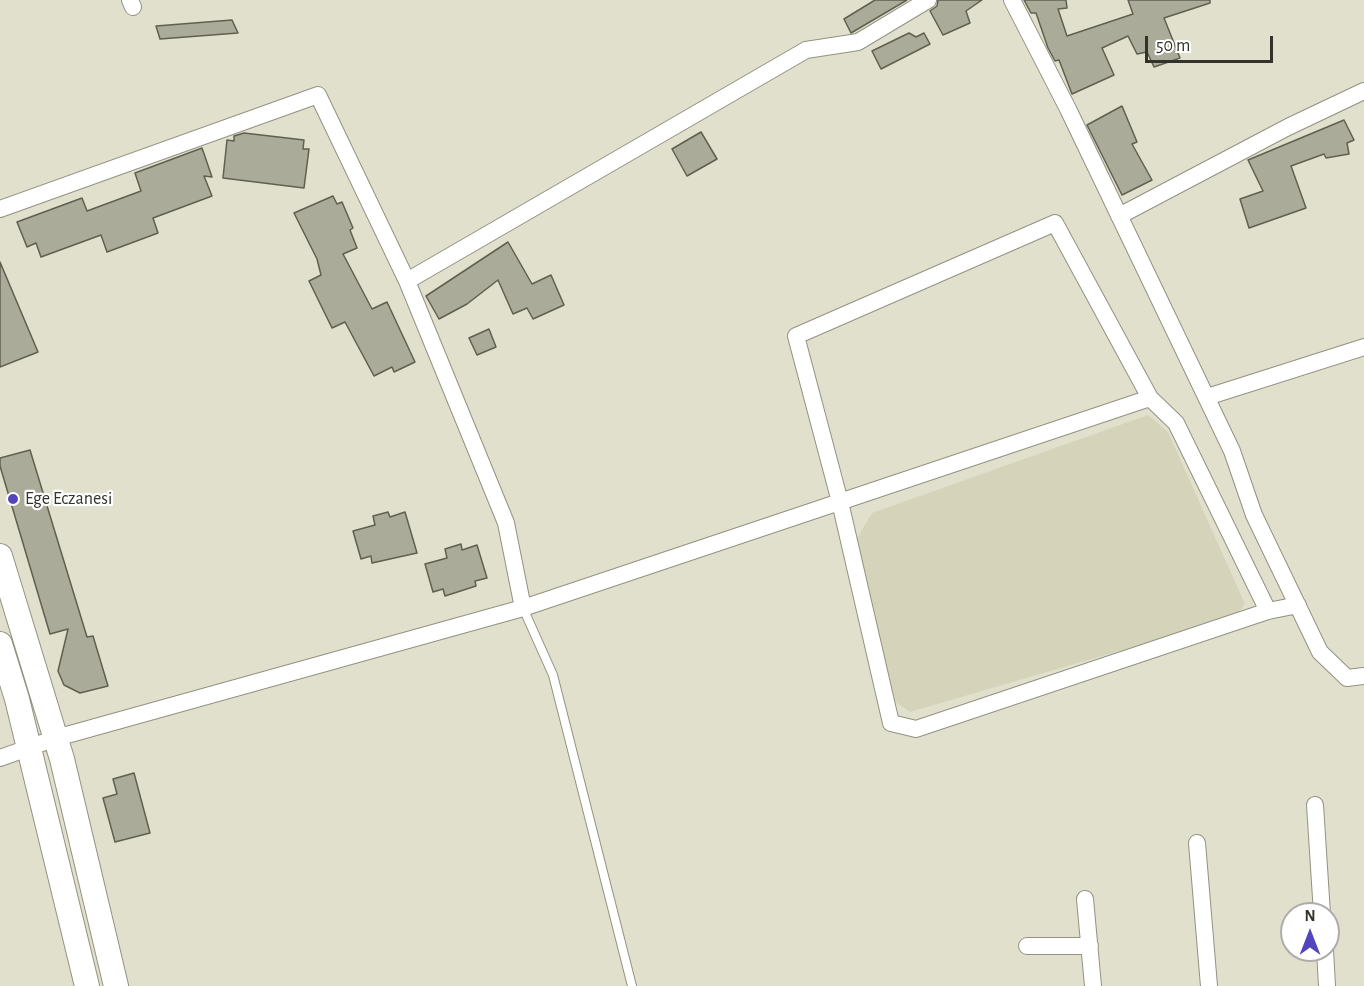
<!DOCTYPE html>
<style>
body{margin:0}
#map{position:relative;width:1364px;height:986px;overflow:hidden;background:#e0e0cd;font-family:"Alegreya Sans",sans-serif}
canvas{display:block}
.north{position:absolute;left:1280px;top:902px;width:60px;height:60px;box-sizing:border-box;background:#fff;border:2px solid #adadaa;border-radius:50%;rotate:0deg;font-size:16px;font-weight:700;line-height:24px;text-align:center;color:#33322b}
.north::after{content:'';display:block;margin:auto;width:21px;height:27px;background:#5346bd;clip-path:polygon(50% 0,100% 100%,50% 72%,0 100%)}
.scale{position:absolute;left:1145px;top:36px;width:128px;height:27px;box-sizing:border-box;border:3px solid #33322b;border-top:0;padding-left:8px;font-size:18px;line-height:21px;white-space:nowrap;color:#33322b;-webkit-text-stroke:4px #fff;paint-order:stroke}
</style>
<div id="map">
<canvas width="1364" height="986"></canvas>
<div class="north">N</div>
<div class="scale">50 m</div>
</div>
<script>
const ctx = document.querySelector('canvas').getContext('2d');
ctx.lineJoin = 'round';
function fill(path, color) { ctx.fillStyle = color; ctx.fill(path, 'evenodd'); }
function trace(path, color, width, dash) { ctx.strokeStyle = color; ctx.lineWidth = width; ctx.lineCap = dash ? 'butt' : 'round'; ctx.setLineDash(dash || []); ctx.stroke(path); }
function write(font, color, halo, rows, align = 'center') {
  ctx.font = font + ' "Alegreya Sans",sans-serif'; ctx.lineWidth = 4.5; ctx.setLineDash([]); ctx.textBaseline = 'middle'; ctx.strokeStyle = halo; ctx.fillStyle = color; for (const [text, x, y, turn = 0] of rows) {
    ctx.save(); ctx.translate(x, y); ctx.rotate((+turn || 0) * Math.PI / 180); ctx.textAlign = isNaN(turn) ? turn : align; if (halo) ctx.strokeText(text, 0, 0); ctx.fillText(text, 0, 0); ctx.restore();
  }
}
const built = new Path2D(`
 M 1148,415 L 1168,432 L 1245,604 L 1235,617 L 910,712 L 889,698 L 856,540 L 872,513 Z`);
const building = new Path2D(`
 M 875,0 L 907,0 L 851,33 L 844,19 Z
 M 938,0 L 982,0 L 966,11 L 970,23 L 943,35 L 930,11 L 937,6 Z
 M 1024,0 L 1066,0 L 1067,8 L 1058,9 L 1067,36 L 1133,14 L 1128,0 L 1210,0 L 1210,3 L 1164,18 L 1180,58 L 1154,67 L 1147,52 L 1137,54 L 1128,36 L 1102,48 L 1114,75 L 1072,94 L 1059,60 L 1055,61 L 1048,48 L 1036,13 L 1031,13 Z
 M 232,20 L 238,33 L 160,39 L 156,26 Z
 M 909,33 L 916,37 L 924,33 L 930,44 L 881,69 L 872,51 Z
 M 1122,106 L 1137,142 L 1132,144 L 1152,180 L 1122,195 L 1087,125 Z
 M 1344,120 L 1354,140 L 1347,143 L 1349,154 L 1326,158 L 1324,154 L 1291,166 L 1306,208 L 1249,228 L 1240,199 L 1263,191 L 1248,160 Z
 M 701,132 L 717,159 L 687,176 L 672,149 Z
 M 244,133 L 304,140 L 303,149 L 309,149 L 304,188 L 223,178 L 227,140 L 234,141 L 234,136 Z
 M 202,148 L 212,177 L 204,176 L 212,196 L 153,218 L 158,233 L 107,252 L 101,235 L 41,257 L 36,243 L 27,247 L 17,222 L 82,198 L 87,211 L 141,191 L 135,173 Z
 M 333,196 L 337,204 L 342,202 L 353,228 L 350,230 L 357,248 L 343,254 L 372,309 L 387,302 L 415,362 L 394,372 L 392,367 L 374,376 L 345,322 L 332,328 L 309,281 L 321,275 L 317,259 L 294,213 Z
 M 508,242 L 532,284 L 551,275 L 564,305 L 533,319 L 527,308 L 513,314 L 498,280 L 467,304 L 439,319 L 426,296 Z
 M 0,262 L 38,352 L 0,367 Z
 M 489,329 L 496,347 L 477,355 L 469,338 Z
 M 30,450 L 87,637 L 93,636 L 108,686 L 80,693 L 64,685 L 58,671 L 68,629 L 50,634 L 0,466 L 0,458 Z
 M 388,512 L 390,517 L 405,512 L 417,553 L 372,563 L 371,556 L 361,559 L 353,531 L 375,525 L 373,516 Z
 M 461,544 L 462,550 L 477,545 L 487,578 L 475,581 L 476,586 L 445,596 L 443,589 L 433,592 L 425,564 L 447,558 L 445,549 Z
 M 134,773 L 150,833 L 115,842 L 103,798 L 117,794 L 113,779 Z`);
const service = new Path2D(`
 M 523,608 L 553,675 L 632,986`);
const minor = new Path2D(`
 M 130,0 L 133,7
 M 1012,0 L 1068,109 L 1232,451 L 1254,515 L 1320,652 L 1347,678 L 1364,676
 M 0,209 L 318,95 L 407,281 L 506,523 L 523,608 L 56,738 L 0,758
 M 1119,216 L 1288,127 L 1364,91
 M 407,281 L 806,50 L 858,42 L 928,0
 M 1207,397 L 1364,347
 M 523,608 L 1150,398
 M 1268,611 L 1176,423 L 1150,398 L 1055,223 L 796,336 L 840,502 L 891,723 L 916,729 L 1268,611 L 1298,605
 M 1315,805 L 1322,914
 M 1197,843 L 1209,986
 M 1085,899 L 1093,986
 M 1027,946 L 1090,946
 M 1325,950 L 1327,986`);
const secondary = new Path2D(`
 M 0,556 L 62,759 L 116,986
 M 0,644 L 17,699 L 87,986`);
const markers = [
 [13,499,6,"#5346bd"]
];
const poiNames = [
 ["Ege Eczanesi",25,499]
];
fill(built, '#d5d4ba');
fill(building, '#abab99');
trace(building, '#616050', 1.5);
trace(service, '#939281', 10);
trace(minor, '#939281', 18);
trace(secondary, '#939281', 26);
trace(service, '#fff', 8);
trace(minor, '#fff', 16);
trace(secondary, '#fff', 24);
for (const [x, y, r, color] of markers) { const dot = new Path2D(); dot.arc(x, y, r, 0, 2 * Math.PI); ctx.fillStyle = color; ctx.fill(dot); trace(dot, '#fff', 2); }
write('18px', '#33322b', '#fff', poiNames, 'left');
</script>
